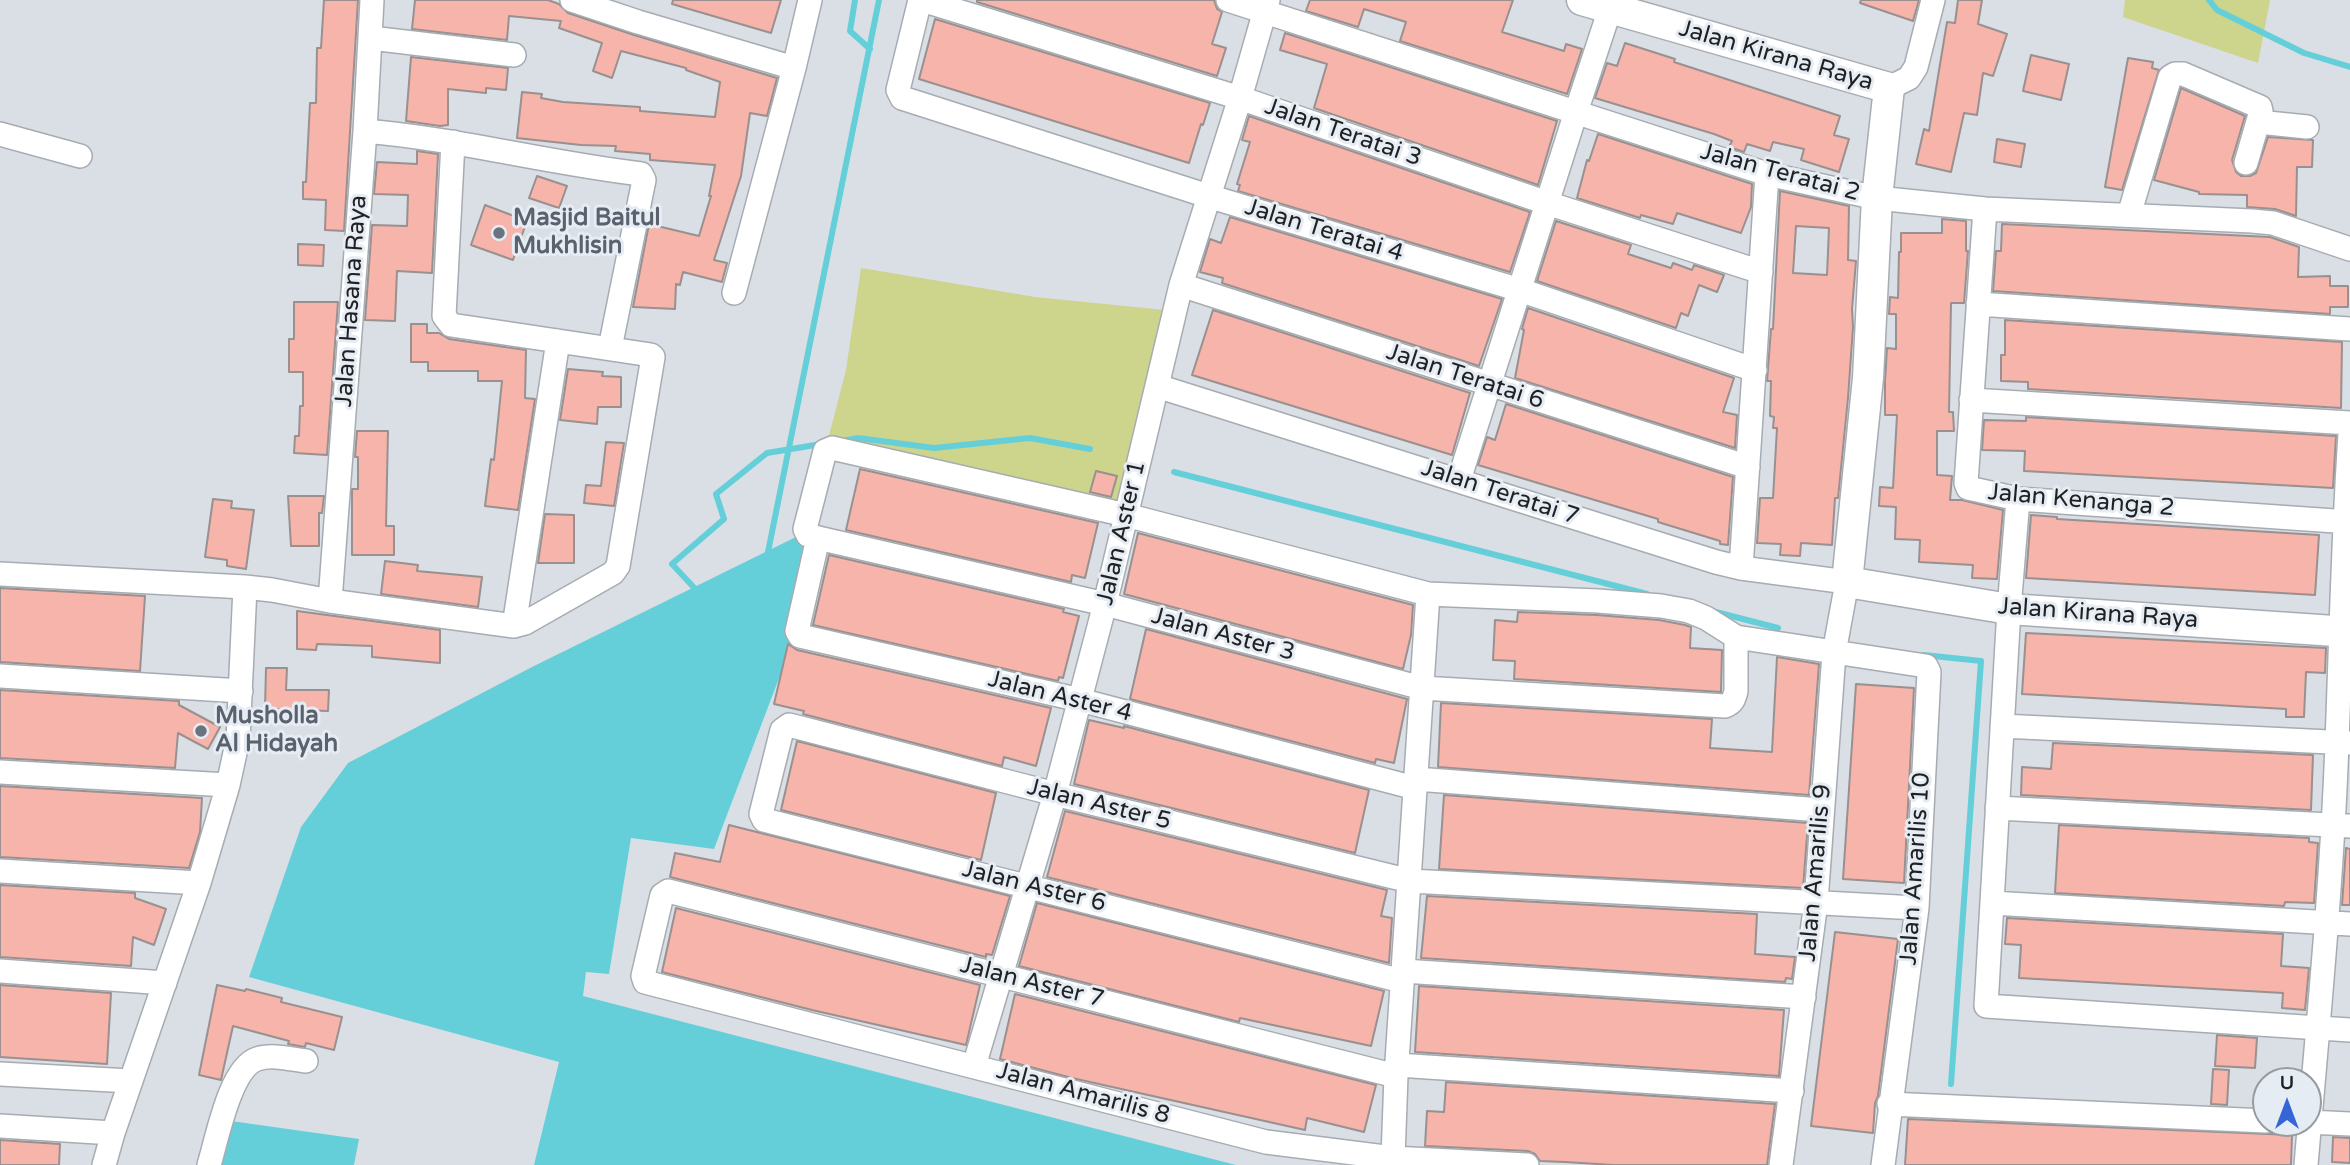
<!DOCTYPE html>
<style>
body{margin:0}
#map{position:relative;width:2350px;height:1165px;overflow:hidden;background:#d9dfe5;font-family:"Varela Round",sans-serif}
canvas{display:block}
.north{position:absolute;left:2252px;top:1067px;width:70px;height:70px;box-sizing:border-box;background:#e6ecf3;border:2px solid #969ba0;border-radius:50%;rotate:0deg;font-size:19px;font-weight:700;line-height:28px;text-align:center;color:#1f2123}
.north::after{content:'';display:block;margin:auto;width:24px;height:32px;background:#3666d6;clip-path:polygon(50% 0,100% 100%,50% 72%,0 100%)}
</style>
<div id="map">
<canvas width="2350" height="1165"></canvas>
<div class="north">U</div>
</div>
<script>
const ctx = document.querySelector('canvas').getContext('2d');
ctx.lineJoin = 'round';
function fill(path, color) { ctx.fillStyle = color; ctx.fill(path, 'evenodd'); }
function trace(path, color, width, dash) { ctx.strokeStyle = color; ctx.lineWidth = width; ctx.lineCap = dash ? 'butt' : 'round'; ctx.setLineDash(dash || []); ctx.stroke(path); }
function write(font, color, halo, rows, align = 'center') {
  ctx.font = font + ' "Varela Round",sans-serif'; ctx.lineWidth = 6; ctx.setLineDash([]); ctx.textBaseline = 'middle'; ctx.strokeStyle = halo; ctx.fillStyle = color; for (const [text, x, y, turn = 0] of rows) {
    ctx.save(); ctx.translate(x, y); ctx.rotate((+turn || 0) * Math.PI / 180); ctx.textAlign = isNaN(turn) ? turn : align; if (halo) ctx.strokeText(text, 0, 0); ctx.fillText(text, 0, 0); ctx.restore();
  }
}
const green = new Path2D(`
 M 2125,0 L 2270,0 L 2258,63 L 2123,17 Z
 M 861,268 L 1035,297 L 1175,311 L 1126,515 L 825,451 L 846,370 Z`);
const water = new Path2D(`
 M 806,532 L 808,535 L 797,631 L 714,849 L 631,838 L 609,974 L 586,972 L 583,996 L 1236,1165 L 534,1165 L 559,1062 L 249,977 L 301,827 L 348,763 L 532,667 Z
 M 231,1121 L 359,1139 L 354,1165 L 222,1165 Z`);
const stream = new Path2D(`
 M 855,0 L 850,31 L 870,49
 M 2209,0 L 2217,10 L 2304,53 L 2350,67
 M 842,441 L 858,438 L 934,448 L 1030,438 L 1090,449
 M 1174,472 L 1647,594
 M 767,557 L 879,0
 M 699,593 L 672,564 L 724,519 L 716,494 L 767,453 L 821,444
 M 1712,611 L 1778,628
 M 1924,655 L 1981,661 L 1951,1084`);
const building = new Path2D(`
 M 324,0 L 358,0 L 344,231 L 325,230 L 326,200 L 303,199 L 303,182 L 306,182 L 310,103 L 316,103 L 317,48 L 321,48 Z
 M 415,0 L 548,0 L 559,4 L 568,13 L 634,35 L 777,78 L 767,116 L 750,113 L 741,176 L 714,260 L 727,263 L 722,282 L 683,272 L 680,285 L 676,284 L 675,309 L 633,307 L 649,224 L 699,236 L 711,196 L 709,196 L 715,165 L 650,160 L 650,154 L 615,151 L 616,146 L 581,145 L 517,138 L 522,92 L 542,94 L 541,98 L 563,102 L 640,107 L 640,111 L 715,117 L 720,82 L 686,70 L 686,68 L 621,51 L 612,78 L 593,71 L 602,43 L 559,28 L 561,21 L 509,16 L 507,40 L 412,29 Z
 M 673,0 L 781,0 L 771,33 L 672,4 Z
 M 977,0 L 1214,0 L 1217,9 L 1222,12 L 1212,44 L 1226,48 L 1217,76 L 977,2 Z
 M 1310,0 L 1513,0 L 1502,32 L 1564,51 L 1566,44 L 1582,49 L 1567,94 L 1400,41 L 1406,22 L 1364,9 L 1358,27 L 1306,11 Z
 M 1861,0 L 1919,0 L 1913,21 L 1860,3 Z
 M 1958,0 L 1982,0 L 1978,24 L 2007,34 L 1993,76 L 1983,73 L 1977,115 L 1964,113 L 1951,172 L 1916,164 L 1924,129 L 1929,131 L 1947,22 L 1955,23 Z
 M 935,19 L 1210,103 L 1203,125 L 1201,124 L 1189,163 L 919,79 Z
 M 1285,33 L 1557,121 L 1538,185 L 1314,108 L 1327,64 L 1280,50 Z
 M 1625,43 L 1675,59 L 1674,62 L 1840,116 L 1834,135 L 1849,139 L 1839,172 L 1801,160 L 1804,149 L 1773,142 L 1770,151 L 1747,144 L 1744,152 L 1729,147 L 1732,141 L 1714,134 L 1595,98 L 1607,63 L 1617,66 Z
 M 2031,55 L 2069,64 L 2061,100 L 2023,91 Z
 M 411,57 L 508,68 L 506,90 L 486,88 L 486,93 L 448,89 L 448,125 L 440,126 L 406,121 Z
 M 2128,58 L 2153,62 L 2152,68 L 2159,70 L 2122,190 L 2105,187 Z
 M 2181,88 L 2245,116 L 2232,160 L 2236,172 L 2241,176 L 2250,176 L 2256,173 L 2268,137 L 2313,140 L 2312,167 L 2297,167 L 2296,216 L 2275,209 L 2247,207 L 2247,195 L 2199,194 L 2199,192 L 2154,180 Z
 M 1249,116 L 1530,212 L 1510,272 L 1238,191 L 1240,185 L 1237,184 L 1250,142 L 1242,140 Z
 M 1598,134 L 1752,184 L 1751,207 L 1741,233 L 1677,213 L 1673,224 L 1641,215 L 1640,218 L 1577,198 L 1587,160 L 1589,161 Z
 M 1997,139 L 2025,144 L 2021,167 L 1994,162 Z
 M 417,151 L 438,154 L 432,273 L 397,271 L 395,321 L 365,320 L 372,225 L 407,226 L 408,195 L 374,194 L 377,162 L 417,164 Z
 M 537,176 L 567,186 L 559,208 L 529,198 Z
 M 1780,191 L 1849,206 L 1848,260 L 1856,261 L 1852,309 L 1853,327 L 1848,398 L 1838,498 L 1835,498 L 1832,545 L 1801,543 L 1800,556 L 1780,555 L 1781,544 L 1757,543 L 1760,498 L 1773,498 L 1777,428 L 1773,428 L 1774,417 L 1770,416 L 1771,381 L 1767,381 L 1771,329 L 1773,329 ZM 1796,226 L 1829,228 L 1827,275 L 1793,273 Z
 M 485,205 L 527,221 L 513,260 L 471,245 Z
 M 1230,217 L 1502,299 L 1479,366 L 1222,283 L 1223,278 L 1200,272 L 1210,239 L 1221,243 Z
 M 1942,219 L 1966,221 L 1966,251 L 1968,251 L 1964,303 L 1951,303 L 1949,412 L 1953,412 L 1954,431 L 1937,431 L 1937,475 L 1952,476 L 1950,500 L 1962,500 L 2003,510 L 1997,579 L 1972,578 L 1973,565 L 1919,562 L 1920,540 L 1895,539 L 1896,507 L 1879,506 L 1880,487 L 1893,488 L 1897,415 L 1885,415 L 1885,381 L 1887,348 L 1896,349 L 1896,314 L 1889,314 L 1890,297 L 1898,298 L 1899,252 L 1901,252 L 1901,233 L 1942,233 Z
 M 1556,221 L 1631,245 L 1628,254 L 1671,268 L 1673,263 L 1692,270 L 1694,265 L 1724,275 L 1717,292 L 1699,285 L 1688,316 L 1681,313 L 1676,328 L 1537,281 Z
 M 2002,224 L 2270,237 L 2299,247 L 2298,277 L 2330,276 L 2330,286 L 2348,286 L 2348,307 L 2330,307 L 2330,314 L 1993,291 L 1996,251 L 2001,251 Z
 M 298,244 L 324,245 L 323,266 L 298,265 Z
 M 294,302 L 338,302 L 327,455 L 294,453 L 295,436 L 299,436 L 300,406 L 303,406 L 303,372 L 289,372 L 289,339 L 294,339 Z
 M 1528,308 L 1734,378 L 1723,412 L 1737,415 L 1735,448 L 1515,378 L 1524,330 L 1522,329 Z
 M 1213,310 L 1470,393 L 1452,455 L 1192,375 Z
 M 2005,320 L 2342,342 L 2341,408 L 2028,389 L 2028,382 L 2001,381 L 2001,355 L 2005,355 Z
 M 411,324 L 427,324 L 427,333 L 439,333 L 449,339 L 526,350 L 525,398 L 535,399 L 518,510 L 485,506 L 491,459 L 494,460 L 502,381 L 478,381 L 478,371 L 428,371 L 428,362 L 411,362 Z
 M 568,369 L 603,372 L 602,376 L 621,377 L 621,407 L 598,407 L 597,424 L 560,420 Z
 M 1506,404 L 1733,477 L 1728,545 L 1720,544 L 1720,541 L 1658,522 L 1658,519 L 1478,465 L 1487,437 L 1495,440 Z
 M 2026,417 L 2336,436 L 2333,488 L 2024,471 L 2025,451 L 1982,450 L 1984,420 L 2026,421 Z
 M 357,431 L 388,431 L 386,526 L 394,526 L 394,555 L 352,555 L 352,489 L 358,489 L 358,457 L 355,457 Z
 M 606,442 L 624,443 L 614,506 L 584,503 L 586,485 L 601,486 Z
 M 860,469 L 1098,523 L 1085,578 L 1072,575 L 1071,582 L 846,530 Z
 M 1096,471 L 1117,476 L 1111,497 L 1090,492 Z
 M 288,496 L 324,496 L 322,513 L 319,513 L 319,546 L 291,546 Z
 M 213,499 L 232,501 L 231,508 L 254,510 L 246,569 L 227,566 L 227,560 L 205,557 Z
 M 545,514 L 574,515 L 574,563 L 538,563 Z
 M 2031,515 L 2057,517 L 2057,519 L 2319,535 L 2315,595 L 2026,578 Z
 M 1138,533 L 1413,605 L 1411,635 L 1403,669 L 1124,594 Z
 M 829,555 L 1064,609 L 1063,612 L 1079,616 L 1063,678 L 1059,677 L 1058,681 L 813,625 Z
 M 385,561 L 418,565 L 417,571 L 482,577 L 478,607 L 381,594 Z
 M 0,588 L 145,596 L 140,671 L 0,662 Z
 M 297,611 L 440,630 L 440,663 L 372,657 L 372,646 L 317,644 L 316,650 L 297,649 Z
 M 1518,612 L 1597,615 L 1659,620 L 1685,625 L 1691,627 L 1690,648 L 1722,650 L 1721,692 L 1514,679 L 1515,661 L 1493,660 L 1495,620 L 1517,622 Z
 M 1146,629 L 1407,699 L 1394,763 L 1376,759 L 1375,763 L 1130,699 Z
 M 2026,633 L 2326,648 L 2325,673 L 2306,672 L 2304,717 L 2286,717 L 2286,709 L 2022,694 Z
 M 788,644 L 797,650 L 1051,708 L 1036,766 L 1004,757 L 1002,766 L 803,714 L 804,711 L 774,704 Z
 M 1777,657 L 1819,664 L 1809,795 L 1438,767 L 1441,703 L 1712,719 L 1710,748 L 1772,752 Z
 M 266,668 L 287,668 L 286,690 L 329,690 L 328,711 L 265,709 Z
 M 1856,684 L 1914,688 L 1904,883 L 1843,879 Z
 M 0,690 L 179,701 L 179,705 L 220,727 L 208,749 L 178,733 L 175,768 L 0,758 Z
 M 1089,720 L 1124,728 L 1124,726 L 1369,790 L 1355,853 L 1074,784 Z
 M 797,741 L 996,793 L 981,860 L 781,810 Z
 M 2053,743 L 2313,755 L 2311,810 L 2021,795 L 2022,767 L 2051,769 Z
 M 0,786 L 202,798 L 200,832 L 189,868 L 0,857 Z
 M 1444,795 L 1808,823 L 1803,888 L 1439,869 Z
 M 1065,811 L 1387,890 L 1381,916 L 1392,918 L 1389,963 L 1047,877 Z
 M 729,825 L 1010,896 L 992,955 L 986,954 L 986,957 L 670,877 L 675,853 L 720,862 Z
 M 2059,825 L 2309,838 L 2309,842 L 2318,843 L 2314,903 L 2285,902 L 2284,906 L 2055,893 Z
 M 2346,848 L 2350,849 L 2350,905 L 2342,905 Z
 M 0,885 L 135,893 L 135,898 L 166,909 L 154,945 L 133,937 L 131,966 L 0,957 Z
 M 1427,896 L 1757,914 L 1755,954 L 1795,957 L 1792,979 L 1786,978 L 1785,982 L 1421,958 Z
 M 1037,903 L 1384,991 L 1371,1046 L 1240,1018 L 1239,1022 L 1019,966 Z
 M 676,908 L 980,985 L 966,1045 L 812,1010 L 662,972 Z
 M 2007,918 L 2283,934 L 2281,966 L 2309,968 L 2305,1010 L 2282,1008 L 2283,993 L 2019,978 L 2021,945 L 2005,944 Z
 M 1835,932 L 1898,939 L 1878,1096 L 1875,1103 L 1873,1133 L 1811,1126 Z
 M 0,985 L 111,993 L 107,1064 L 0,1057 Z
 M 217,985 L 245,991 L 246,989 L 282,998 L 281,1002 L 342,1017 L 334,1050 L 306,1043 L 305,1047 L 288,1044 L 289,1041 L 233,1026 L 221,1080 L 199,1075 Z
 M 1419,986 L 1784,1010 L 1779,1076 L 1415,1052 Z
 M 1015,994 L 1376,1085 L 1364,1132 L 1307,1118 L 1305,1130 L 1072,1078 L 1000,1059 Z
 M 2217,1035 L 2257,1038 L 2255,1068 L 2215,1066 Z
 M 2213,1069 L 2229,1070 L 2227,1105 L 2211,1104 Z
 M 1446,1082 L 1775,1104 L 1767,1165 L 1613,1165 L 1565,1162 L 1540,1161 L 1535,1154 L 1528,1151 L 1425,1146 L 1427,1111 L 1444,1112 Z
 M 1908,1119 L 2292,1135 L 2291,1165 L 1905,1165 Z
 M 2333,1137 L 2350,1138 L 2350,1163 L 2332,1162 Z
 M 0,1140 L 60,1144 L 59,1165 L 0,1165 Z`);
const minor = new Path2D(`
 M 572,0 L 638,22 L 794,68
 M 920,0 L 898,90 L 902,98 L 1208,196 L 1520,290 L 1755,370
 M 922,0 L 1240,98 L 1547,203 L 1761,272
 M 1228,0 L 1767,174 L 1877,198 L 1985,209 L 2252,221 L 2273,223 L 2350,249
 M 371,38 L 514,55
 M 1889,88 L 1909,78 L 1916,67 L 1933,0
 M 2258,122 L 2307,127
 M 365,131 C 458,139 548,163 641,174 L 644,180 L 610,348
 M 0,134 L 80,156
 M 1985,209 L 1966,483 L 1968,488 L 2018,499 L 2350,522
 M 2129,215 L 2170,77 L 2175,74 L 2183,74 L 2260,107 L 2261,111 L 2246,163
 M 1181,285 L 1748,467
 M 734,293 L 794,68 L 810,0
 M 1978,304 L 2350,329
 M 1157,386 L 1716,562 L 1741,568 L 1847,582 L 1834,653 L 1816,902 L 1781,1165
 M 1971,400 L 2350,423
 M 1459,480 L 1576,112 L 1613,0
 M 2018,499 L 2009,609 L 1986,1006 L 2350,1030
 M 818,538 L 797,631 L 800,636 L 1080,700 L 1415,788
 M 1741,568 L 1767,174
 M 0,574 L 245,587 L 272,590 L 330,601 L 514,626 L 525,623 L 613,573 L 618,566 L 653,357 L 651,355 L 451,325 L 444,316 L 453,142
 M 330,601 L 365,131 L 372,0
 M 514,626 L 558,341
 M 1736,637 L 1736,691 C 1734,699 1733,703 1725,706 L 1422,688 L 1105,604 L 818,538 L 808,535 L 805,529 L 825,451 L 832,448 L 1126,515 L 1428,594 L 1598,601 L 1661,606 L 1689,611 L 1706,618 L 1736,637 L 1926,666 L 1929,672 L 1917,908 L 1883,1165
 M 0,676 L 241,691
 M 2002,726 L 2350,743
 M 0,772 L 228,785
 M 1416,779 L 1821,810
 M 1997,808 L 2350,826
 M 0,871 L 199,883
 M 1992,903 L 2350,924
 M 0,971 L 165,983
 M 1403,971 L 1804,997
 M 1402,981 L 764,820 L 761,814 L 782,730 L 789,725 L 1055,794 L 1410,881 L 1917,908
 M 1397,1065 L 1792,1091
 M 974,1066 L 1055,794 L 1105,604 L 1181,285 L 1240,98 L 1268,0
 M 0,1074 L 131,1081
 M 1396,1076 L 668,891 L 662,895 L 643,976 L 645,982 L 1266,1142 L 1393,1158 L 1527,1165
 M 1889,1104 L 2266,1121
 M 2308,1122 L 2350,1124
 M 0,1126 L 113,1133
 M 1393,1158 L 1396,1076 L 1428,594
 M 104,1165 L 113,1133 L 199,883 L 228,785 L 238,739 L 245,587
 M 209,1165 C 217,1139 230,1068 257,1059 C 272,1054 290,1059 306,1061
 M 2306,1165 C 2318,1024 2332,883 2337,742 C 2341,639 2343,537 2350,434`);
const tertiary = new Path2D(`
 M 1582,0 L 1889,88 L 1877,198 L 1868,378 L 1847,582 L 2009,609 L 2350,632`);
const markers = [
 [499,233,7,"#6b7280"],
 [201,731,7,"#6b7280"]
];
const streetNames = [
 ["Jalan Kirana Raya",1776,56,16],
 ["Jalan Teratai 3",1343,133,19],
 ["Jalan Teratai 2",1780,173,15],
 ["Jalan Teratai 4",1324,231,17],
 ["Jalan Hasana Raya",352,301,-86],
 ["Jalan Teratai 6",1465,377,18],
 ["Jalan Teratai 7",1500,493,18],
 ["Jalan Kenanga 2",2081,501,5],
 ["Jalan Aster 1",1122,533,-77],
 ["Jalan Kirana Raya",2098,614,4],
 ["Jalan Aster 3",1223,635,15],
 ["Jalan Aster 4",1060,697,14],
 ["Jalan Aster 5",1099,805,14],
 ["Jalan Amarilis 10",1916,869,-86],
 ["Jalan Amarilis 9",1816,873,-85],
 ["Jalan Aster 6",1034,887,14],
 ["Jalan Aster 7",1032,983,14],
 ["Jalan Amarilis 8",1083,1094,15]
];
const worshipNames = [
 ["Masjid Baitul",513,219],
 ["Mukhlisin",513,247],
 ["Musholla",215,717],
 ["Al Hidayah",215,745]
];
fill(green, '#cdd48b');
fill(water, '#65cfd9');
trace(stream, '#65cfd9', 6);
fill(building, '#f6b4ab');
trace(building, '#99908f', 2);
trace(minor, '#a6acb2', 26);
trace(tertiary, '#a6acb2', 33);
trace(minor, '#fff', 23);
trace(tertiary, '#fff', 30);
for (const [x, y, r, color] of markers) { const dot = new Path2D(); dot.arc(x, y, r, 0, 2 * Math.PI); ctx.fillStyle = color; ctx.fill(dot); trace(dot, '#e6ecf3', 2.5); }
write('24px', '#1f2123', '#e6ecf3', streetNames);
write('bold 24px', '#5b616d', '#e6ecf3', worshipNames, 'left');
</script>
